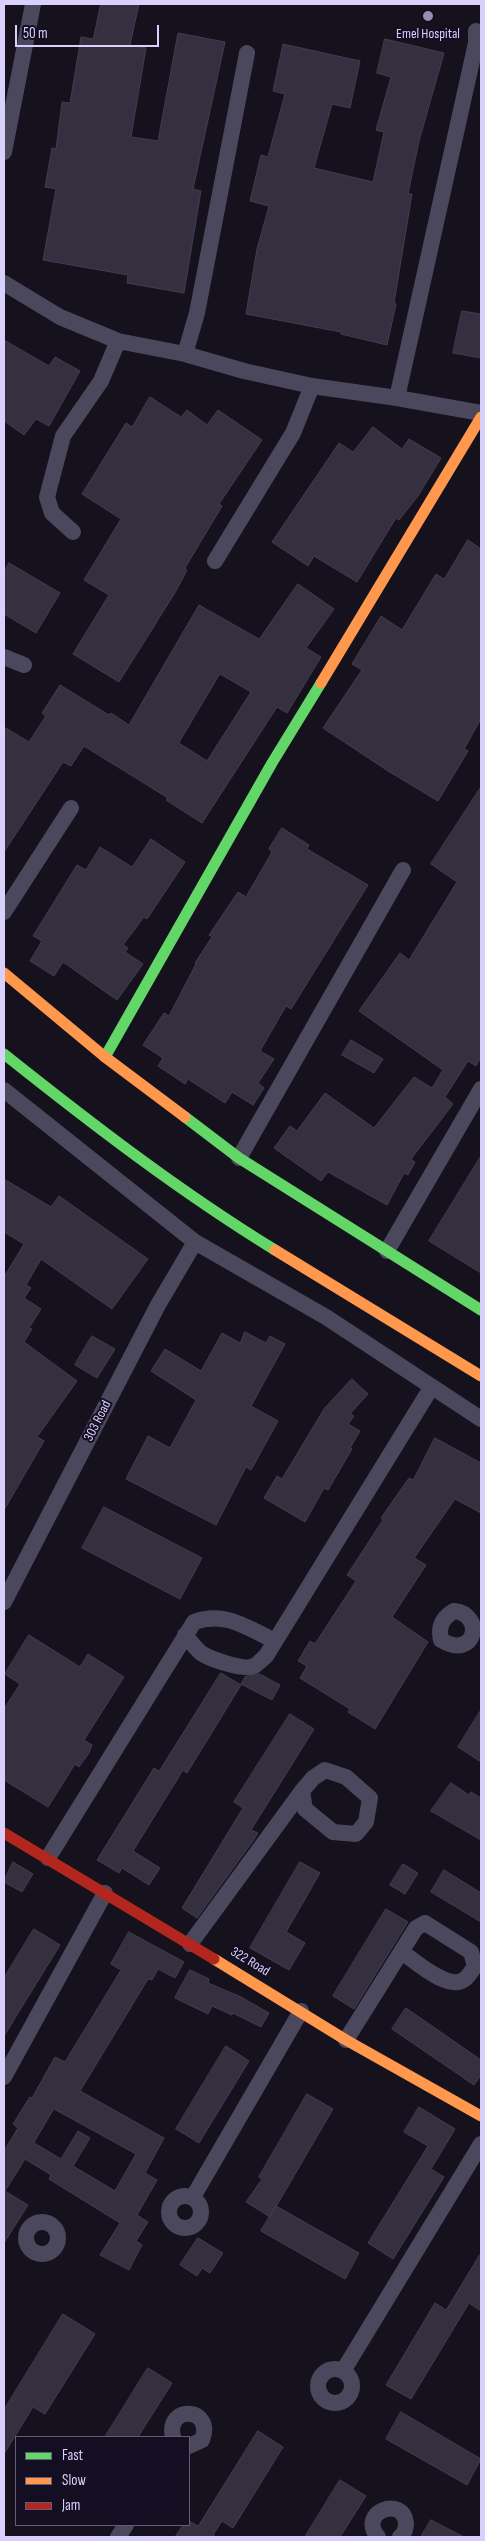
<!DOCTYPE html>
<style>
body{margin:0}
#map{position:relative;width:485px;height:2541px;overflow:hidden;background:#15121d;font-family:"Sofia Sans Condensed",sans-serif}
canvas{display:block}
.frame{position:absolute;inset:0;border:5px solid #dad0fd;pointer-events:none}
.legend{position:absolute;left:15px;top:2436px;width:175px;height:90px;box-sizing:border-box;background:#130e21;border:1px solid #635c79;margin:0;padding:6px 9px;list-style:none;font-size:15px;color:#dad0fd}
.legend li{display:flex;align-items:center;gap:10px;height:25px}
.legend b{width:25px;border:1px solid #635c79}
.scale{position:absolute;left:15px;top:25px;width:144px;height:22px;box-sizing:border-box;border:2px solid #dad0fd;border-top:0;padding-left:6px;font-size:15px;line-height:18px;white-space:nowrap;color:#dad0fd;-webkit-text-stroke:4px #130e21;paint-order:stroke}
</style>
<div id="map">
<canvas width="485" height="2541"></canvas>
<div class="frame"></div>
<ul class="legend">
<li><b style="height:6px;background:#63d668"></b>Fast</li>
<li><b style="height:6px;background:#ff974d"></b>Slow</li>
<li><b style="height:6px;background:#b3261e"></b>Jam</li>
</ul>
<div class="scale">50 m</div>
</div>
<script>
const ctx = document.querySelector('canvas').getContext('2d');
ctx.lineJoin = 'round';
function fill(path, color) { ctx.fillStyle = color; ctx.fill(path, 'evenodd'); }
function trace(path, color, width, dash) { ctx.strokeStyle = color; ctx.lineWidth = width; ctx.lineCap = dash ? 'butt' : 'round'; ctx.setLineDash(dash || []); ctx.stroke(path); }
function write(font, color, halo, rows, align = 'center') {
  ctx.font = font + ' "Sofia Sans Condensed",sans-serif'; ctx.lineWidth = 4; ctx.setLineDash([]); ctx.textBaseline = 'middle'; ctx.strokeStyle = halo; ctx.fillStyle = color; for (const [text, x, y, turn = 0] of rows) {
    ctx.save(); ctx.translate(x, y); ctx.rotate((+turn || 0) * Math.PI / 180); ctx.textAlign = isNaN(turn) ? turn : align; if (halo) ctx.strokeText(text, 0, 0); ctx.fillText(text, 0, 0); ctx.restore();
  }
}
const building = new Path2D(`
 M 101,4 L 139,4 L 130,45 L 146,48 L 131,137 L 158,141 L 178,33 L 225,42 L 193,189 L 201,191 L 184,293 L 127,283 L 128,275 L 43,260 L 56,189 L 45,187 L 52,148 L 56,149 L 62,102 L 70,103 L 81,37 L 93,39 Z
 M 385,39 L 444,53 L 419,141 L 408,194 L 412,194 L 394,303 L 396,304 L 387,345 L 341,334 L 341,332 L 246,314 L 257,249 L 269,206 L 250,201 L 261,155 L 268,157 L 285,94 L 273,91 L 283,44 L 360,61 L 350,108 L 332,104 L 314,168 L 373,182 L 384,132 L 376,130 L 391,77 L 377,73 Z
 M 462,311 L 481,314 L 481,358 L 453,353 Z
 M 4,340 L 49,366 L 55,357 L 80,371 L 49,426 L 36,419 L 24,435 L 4,421 Z
 M 150,397 L 181,417 L 187,410 L 207,425 L 218,410 L 262,440 L 219,504 L 222,506 L 185,568 L 187,570 L 176,591 L 119,682 L 73,654 L 109,595 L 84,580 L 121,519 L 82,494 L 126,423 L 132,427 Z
 M 373,427 L 402,449 L 409,439 L 441,458 L 418,496 L 399,520 L 396,518 L 357,582 L 314,556 L 308,566 L 272,542 L 339,443 L 353,452 Z
 M 468,540 L 481,549 L 481,719 L 464,749 L 468,751 L 438,801 L 388,771 L 323,728 L 362,670 L 352,664 L 381,616 L 402,630 L 436,574 L 444,579 Z
 M 9,563 L 60,593 L 36,633 L 4,614 L 4,572 Z
 M 298,584 L 334,609 L 306,648 L 321,657 L 287,713 L 277,707 L 202,823 L 166,800 L 168,798 L 84,746 L 71,766 L 63,762 L 4,852 L 4,727 L 29,742 L 46,716 L 42,713 L 60,685 L 109,715 L 111,713 L 129,725 L 199,605 L 259,639 ZM 220,674 L 251,692 L 207,761 L 179,743 Z
 M 481,787 L 481,1057 L 476,1066 L 468,1061 L 445,1097 L 453,1104 L 411,1159 L 415,1162 L 408,1175 L 404,1173 L 387,1205 L 328,1172 L 321,1181 L 274,1148 L 290,1126 L 297,1131 L 325,1093 L 374,1128 L 414,1077 L 432,1088 L 443,1070 L 359,1011 L 400,953 L 409,960 L 457,882 L 431,864 Z
 M 282,828 L 309,845 L 307,849 L 368,885 L 291,1009 L 286,1006 L 260,1051 L 274,1059 L 258,1083 L 264,1088 L 253,1105 L 232,1092 L 225,1103 L 188,1079 L 185,1084 L 158,1066 L 163,1058 L 143,1045 L 164,1013 L 169,1016 L 196,964 L 195,963 L 212,937 L 209,935 L 238,892 L 246,897 L 272,852 L 269,849 Z
 M 151,839 L 185,862 L 147,919 L 144,917 L 123,945 L 128,948 L 125,952 L 143,964 L 117,1000 L 63,962 L 54,976 L 30,961 L 42,941 L 33,936 L 77,865 L 86,870 L 100,847 L 132,867 Z
 M 351,1040 L 383,1059 L 374,1073 L 342,1055 Z
 M 481,1156 L 481,1273 L 429,1241 Z
 M 4,1179 L 51,1207 L 59,1196 L 148,1259 L 112,1309 L 41,1259 L 26,1285 L 31,1288 L 24,1298 L 41,1309 L 29,1328 L 32,1329 L 24,1342 L 77,1381 L 37,1437 L 44,1441 L 4,1510 L 4,1277 L 24,1244 L 4,1232 Z
 M 245,1332 L 266,1343 L 270,1336 L 285,1344 L 251,1406 L 278,1421 L 251,1470 L 246,1467 L 216,1525 L 126,1479 L 148,1436 L 170,1448 L 196,1400 L 151,1371 L 165,1349 L 201,1371 L 222,1333 L 240,1343 Z
 M 92,1336 L 115,1349 L 97,1378 L 75,1365 Z
 M 352,1379 L 368,1394 L 350,1414 L 354,1416 L 348,1424 L 360,1431 L 350,1448 L 352,1449 L 328,1490 L 324,1488 L 305,1522 L 264,1498 L 277,1476 L 282,1479 L 324,1409 Z
 M 435,1438 L 481,1463 L 481,1513 L 455,1499 L 414,1558 L 426,1565 L 392,1617 L 428,1642 L 375,1729 L 348,1712 L 350,1709 L 300,1678 L 307,1666 L 298,1661 L 310,1641 L 315,1644 L 356,1581 L 347,1575 L 383,1520 L 381,1518 L 409,1478 L 413,1480 Z
 M 104,1507 L 202,1558 L 180,1599 L 82,1548 Z
 M 29,1635 L 80,1667 L 88,1654 L 124,1677 L 84,1740 L 92,1745 L 89,1753 L 79,1767 L 75,1764 L 48,1807 L 4,1780 L 4,1709 L 20,1684 L 5,1674 Z
 M 221,1673 L 241,1685 L 187,1773 L 183,1770 L 133,1851 L 160,1868 L 149,1885 L 122,1868 L 119,1873 L 97,1860 L 154,1768 L 159,1771 Z
 M 260,1674 L 280,1685 L 272,1700 L 241,1684 L 245,1677 Z
 M 481,1710 L 481,1762 L 458,1747 Z
 M 290,1714 L 314,1729 L 251,1830 L 258,1833 L 253,1841 L 197,1918 L 182,1908 L 243,1808 L 234,1802 Z
 M 451,1783 L 469,1795 L 471,1792 L 481,1798 L 481,1840 L 431,1811 Z
 M 13,1862 L 33,1874 L 22,1892 L 4,1882 Z
 M 300,1862 L 320,1873 L 286,1932 L 305,1943 L 289,1970 L 250,1948 Z
 M 403,1864 L 418,1873 L 405,1894 L 390,1885 Z
 M 444,1870 L 481,1893 L 481,1922 L 431,1892 Z
 M 386,1909 L 408,1922 L 354,2009 L 333,1996 Z
 M 34,1929 L 60,1945 L 4,2036 L 4,1978 Z
 M 129,1932 L 184,1962 L 175,1978 L 158,1969 L 152,1980 L 148,1979 L 80,2091 L 164,2138 L 145,2173 L 157,2180 L 137,2215 L 148,2222 L 136,2241 L 142,2245 L 129,2270 L 100,2255 L 120,2223 L 49,2179 L 51,2175 L 25,2159 L 5,2191 L 28,2205 L 4,2243 L 4,2151 L 18,2128 L 13,2124 L 30,2097 L 32,2098 L 55,2057 L 65,2062 L 121,1970 L 111,1964 ZM 54,2109 L 136,2154 L 115,2191 L 73,2166 L 90,2138 L 78,2131 L 61,2159 L 34,2143 Z
 M 190,1970 L 209,1979 L 208,1983 L 241,1997 L 269,2013 L 261,2027 L 233,2013 L 232,2015 L 212,2006 L 208,2014 L 175,1998 Z
 M 406,2008 L 481,2060 L 481,2075 L 474,2085 L 392,2029 Z
 M 226,2046 L 249,2061 L 199,2143 L 176,2129 Z
 M 307,2094 L 333,2109 L 270,2217 L 246,2202 L 262,2179 L 259,2177 Z
 M 419,2107 L 455,2129 L 431,2169 L 444,2177 L 393,2259 L 368,2243 L 428,2146 L 404,2132 Z
 M 276,2206 L 359,2253 L 345,2279 L 261,2231 Z
 M 198,2238 L 223,2253 L 210,2273 L 202,2268 L 197,2276 L 180,2265 Z
 M 481,2253 L 481,2311 L 469,2303 L 411,2399 L 386,2385 L 435,2303 L 446,2310 Z
 M 63,2314 L 95,2334 L 45,2414 L 33,2407 L 4,2454 L 4,2410 Z
 M 148,2368 L 172,2383 L 138,2437 L 105,2437 Z
 M 401,2412 L 481,2459 L 467,2485 L 386,2439 Z
 M 258,2431 L 283,2447 L 233,2528 L 222,2521 L 213,2535 L 216,2537 L 175,2537 L 183,2525 L 189,2525 L 189,2521 L 198,2526 Z
 M 340,2480 L 366,2496 L 340,2537 L 305,2537 Z
 M 431,2520 L 464,2537 L 421,2537 Z`);
const street = new Path2D(`
 M 4,152 L 33,4
 M 4,283 L 60,317 L 118,341 L 185,354 L 244,371 L 312,386 L 397,398 L 481,413
 M 185,354 L 197,313 L 247,53
 M 397,398 L 476,43 L 476,31
 M 73,532 L 52,513 L 47,497 L 63,436 L 101,381 L 118,341
 M 215,561 L 293,433 L 312,386
 M 4,657 L 24,665
 M 4,912 L 71,808
 M 4,1090 L 195,1242 L 326,1317 L 481,1419
 M 239,1158 L 403,870
 M 387,1251 L 481,1089
 M 4,1602 L 158,1305 L 195,1242
 M 454,1611 C 485,1614 476,1661 441,1640 C 438,1627 442,1618 454,1611 Z
 M 185,1635 C 190,1641 195,1648 201,1653 C 210,1659 244,1671 254,1666 C 258,1664 262,1659 266,1656 L 431,1388
 M 48,1858 L 194,1622 C 225,1611 246,1627 273,1640
 M 190,1944 L 302,1791 L 313,1778 L 325,1770 L 346,1777 L 370,1798 L 366,1822 L 356,1834 L 333,1832 L 305,1809 L 302,1791
 M 346,2040 L 416,1928 L 425,1923 L 471,1952 L 475,1966 C 472,1970 469,1976 465,1979 C 449,1992 416,1962 402,1952
 M 4,2077 L 105,1893
 M169 2212a16 16 0 1 1 32 0a16 16 0 1 1-32 0Z
 M 193,2197 L 301,2011
 M26 2238a16 16 0 1 1 32 0a16 16 0 1 1-32 0Z
 M318 2386a17 17 0 1 1 34 0a17 17 0 1 1-34 0Z
 M 343,2371 L 481,2144
 M 173,2437 C 165,2404 215,2407 202,2440 L 189,2446
 M 118,2537 L 126,2525
 M 378,2537 C 357,2512 403,2495 406,2523 C 406,2529 404,2534 400,2537`);
const fast = new Path2D(`
 M 4,1054 C 92,1124 179,1191 275,1250
 M 105,1057 L 272,763 L 321,683
 M 185,1117 L 239,1158 L 481,1310`);
const slow = new Path2D(`
 M 321,683 L 481,417
 M 4,973 L 105,1057 L 185,1117
 M 275,1250 L 481,1376
 M 214,1959 L 346,2040 L 481,2116`);
const jam = new Path2D(`
 M 4,1833 L 214,1959`);
const markers = [
 [428,16,6,"#958eaf"]
];
const poiNames = [
 ["Emel Hospital",428,34]
];
const streetNames = [
 ["303 Road",98,1421,-63],
 ["322 Road",250,1962,31]
];
fill(building, '#34303f');
trace(building, '#433d50', 1);
trace(street, '#4b485d', 16);
trace(fast, '#63d668', 11);
trace(slow, '#ff974d', 11);
trace(jam, '#b3261e', 11);
for (const [x, y, r, color] of markers) { const dot = new Path2D(); dot.arc(x, y, r, 0, 2 * Math.PI); ctx.fillStyle = color; ctx.fill(dot); trace(dot, '#130e21', 2); }
write('14px', '#dad0fd', '#130e21', poiNames);
write('14px', '#dad0fd', '#130e21', streetNames);
</script>
